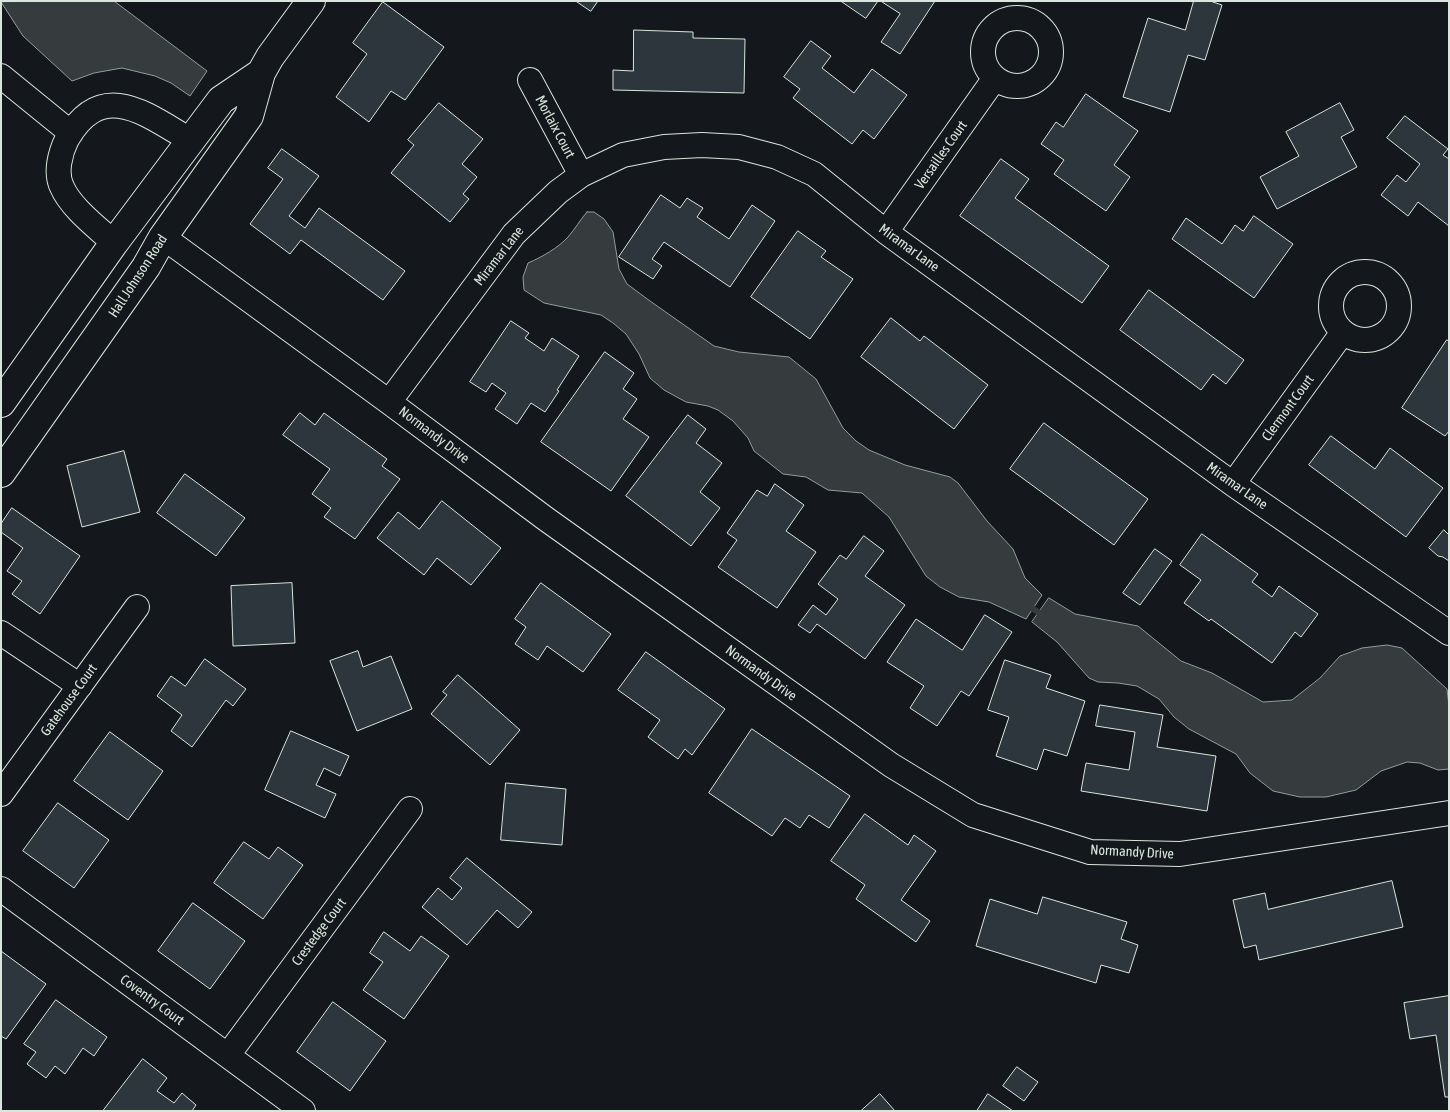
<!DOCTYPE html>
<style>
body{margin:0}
#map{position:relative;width:1450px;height:1112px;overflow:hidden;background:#14181c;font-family:"Asap Condensed",sans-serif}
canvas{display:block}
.frame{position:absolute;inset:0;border:2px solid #d8e6dc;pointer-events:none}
</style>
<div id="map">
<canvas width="1450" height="1112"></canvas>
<div class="frame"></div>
</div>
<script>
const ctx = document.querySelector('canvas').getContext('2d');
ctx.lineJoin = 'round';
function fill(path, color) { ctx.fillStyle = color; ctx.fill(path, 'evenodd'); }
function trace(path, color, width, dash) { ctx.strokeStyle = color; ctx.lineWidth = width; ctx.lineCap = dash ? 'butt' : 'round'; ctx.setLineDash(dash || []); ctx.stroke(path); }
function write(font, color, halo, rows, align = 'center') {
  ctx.font = font + ' "Asap Condensed",sans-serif'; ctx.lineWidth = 4; ctx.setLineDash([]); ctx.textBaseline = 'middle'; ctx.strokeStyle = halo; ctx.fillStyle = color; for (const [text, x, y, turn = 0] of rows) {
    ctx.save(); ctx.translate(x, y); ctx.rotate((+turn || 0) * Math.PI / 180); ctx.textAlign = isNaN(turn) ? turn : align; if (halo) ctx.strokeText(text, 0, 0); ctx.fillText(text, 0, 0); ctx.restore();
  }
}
const water = new Path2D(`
 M 114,1 L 207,71 L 190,96 L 171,83 L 155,76 L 122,68 L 94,73 L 72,81 L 23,36 L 1,2 Z
 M 587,212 L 594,212 L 604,219 L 613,232 L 619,269 L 627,284 L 650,301 L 714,346 L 739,352 L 789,357 L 816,379 L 843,428 L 856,441 L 869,450 L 905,465 L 950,477 L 958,483 L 987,521 L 1013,549 L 1025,578 L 1042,595 L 1026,619 L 989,602 L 959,597 L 940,587 L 926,576 L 889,517 L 862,493 L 828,490 L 806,477 L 783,474 L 754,451 L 748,438 L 733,421 L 718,410 L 708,406 L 686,402 L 664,390 L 650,378 L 639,354 L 626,334 L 613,323 L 601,315 L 544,303 L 524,290 L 523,277 L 528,263 C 542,257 558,248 568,237 C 575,229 580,220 587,212 Z
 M 1049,598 L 1075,614 L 1138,626 L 1181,661 L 1212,673 L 1263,702 L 1292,700 L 1320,678 L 1340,656 L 1362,648 L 1387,645 L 1402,648 L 1447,689 L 1449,706 L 1449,769 L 1438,770 L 1420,763 L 1407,762 L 1381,771 L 1356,790 L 1326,797 L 1300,797 L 1273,791 L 1250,773 L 1236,754 L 1189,729 L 1174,717 L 1159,699 L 1137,686 L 1118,683 L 1098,682 L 1089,678 L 1057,642 L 1032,622 Z`);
const stream = new Path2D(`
 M 1026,604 L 1044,616`);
const building = new Path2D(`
 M 576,1 L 598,1 L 591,11 Z
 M 841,1 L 878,1 L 866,18 Z
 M 881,1 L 935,1 L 900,54 L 881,42 L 900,14 Z
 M 1194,1 L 1210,1 L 1222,5 L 1205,60 L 1188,55 L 1170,112 L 1123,97 L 1148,18 L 1185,30 Z
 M 383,2 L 444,47 L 405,100 L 391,91 L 369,122 L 336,97 L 367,54 L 353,43 Z
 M 634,30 L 693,32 L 693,38 L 745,39 L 744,93 L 613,90 L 613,70 L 633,71 Z
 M 811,41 L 831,56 L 822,68 L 854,93 L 872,69 L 907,95 L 874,139 L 863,130 L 852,144 L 793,98 L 800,89 L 784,77 Z
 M 1086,94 L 1138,131 L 1114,165 L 1130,177 L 1106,211 L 1054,174 L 1064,160 L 1041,144 L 1056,122 L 1063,127 Z
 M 439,103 L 483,139 L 462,164 L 477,177 L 463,194 L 469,199 L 450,222 L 391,173 L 414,145 L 408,140 Z
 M 1340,103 L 1354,130 L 1341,137 L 1357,167 L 1277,209 L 1260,177 L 1299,156 L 1286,132 Z
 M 1405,116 L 1448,149 L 1443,155 L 1449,159 L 1449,226 L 1418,202 L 1408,216 L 1381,195 L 1397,175 L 1406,182 L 1420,164 L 1387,138 Z
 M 282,149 L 319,176 L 289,216 L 305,228 L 319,208 L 405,271 L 383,300 L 301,240 L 290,254 L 250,224 L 283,179 L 268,168 Z
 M 1001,159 L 1029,179 L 1015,198 L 1109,266 L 1082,303 L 960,216 Z
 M 661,195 L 680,208 L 687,198 L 703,208 L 697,217 L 729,239 L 752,205 L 775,221 L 730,287 L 664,242 L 652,259 L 662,266 L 653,279 L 619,257 Z
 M 1254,216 L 1293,244 L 1254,298 L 1172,239 L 1186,218 L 1222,244 L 1235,225 L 1243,231 Z
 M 798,231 L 826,251 L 821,257 L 853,279 L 810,339 L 751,297 Z
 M 1149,290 L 1244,360 L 1226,384 L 1213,374 L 1201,390 L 1120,330 Z
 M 891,318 L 920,341 L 924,336 L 988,385 L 954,429 L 861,357 Z
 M 511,321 L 529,333 L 525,338 L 544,351 L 552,338 L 579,356 L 557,390 L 559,391 L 545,412 L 531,403 L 517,424 L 495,409 L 506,393 L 492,383 L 486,392 L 470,382 Z
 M 1447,340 L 1449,341 L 1449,431 L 1445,436 L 1402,408 Z
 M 605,352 L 634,373 L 623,389 L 637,399 L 623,419 L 649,437 L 611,491 L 541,442 Z
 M 300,413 L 315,425 L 324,413 L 387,459 L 382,466 L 400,479 L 355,539 L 324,517 L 331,508 L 312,494 L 330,469 L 283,435 Z
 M 688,415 L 706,429 L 696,443 L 722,463 L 700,492 L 720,508 L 691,546 L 626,496 Z
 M 1044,423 L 1148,499 L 1114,545 L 1010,469 Z
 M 1331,436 L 1375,469 L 1390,448 L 1443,488 L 1406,537 L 1309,465 Z
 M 124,451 L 140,512 L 82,527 L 67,466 Z
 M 185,474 L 245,518 L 216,556 L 157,513 Z
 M 775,484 L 804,505 L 786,531 L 816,552 L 777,608 L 718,567 L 737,540 L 727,533 L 757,490 L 767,496 Z
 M 442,501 L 501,548 L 471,585 L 437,558 L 424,575 L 377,538 L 398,512 L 419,529 Z
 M 12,508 L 80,556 L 40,614 L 12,594 L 22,581 L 7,571 L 23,548 L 1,532 L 1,524 Z
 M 1444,530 L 1449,535 L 1449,561 L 1443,557 L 1438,556 L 1429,548 Z
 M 1202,534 L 1258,574 L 1252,582 L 1272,597 L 1279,586 L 1318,614 L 1301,637 L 1295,632 L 1272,663 L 1211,619 L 1209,621 L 1184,603 L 1201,580 L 1180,565 Z
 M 864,536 L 884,551 L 865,576 L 905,605 L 865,659 L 817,624 L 810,633 L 798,625 L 813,605 L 826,615 L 838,599 L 818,584 L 840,555 L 846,559 Z
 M 1155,549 L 1172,561 L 1140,605 L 1123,593 Z
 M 292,583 L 295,643 L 233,646 L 231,586 Z
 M 541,583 L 611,634 L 583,672 L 547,646 L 538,660 L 515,644 L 526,627 L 515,619 Z
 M 985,615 L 1012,632 L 969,696 L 961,691 L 937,726 L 910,708 L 924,686 L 887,662 L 916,619 L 962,650 Z
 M 358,651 L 363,667 L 391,656 L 412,709 L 357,731 L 330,661 Z
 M 646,652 L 725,709 L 692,755 L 685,749 L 678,759 L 648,737 L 660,720 L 618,690 Z
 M 205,659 L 246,689 L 233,706 L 226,700 L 192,747 L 171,731 L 182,715 L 157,696 L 171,676 L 185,686 Z
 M 1005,660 L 1051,675 L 1046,688 L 1085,701 L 1067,756 L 1044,749 L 1037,770 L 996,756 L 1009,717 L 988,710 Z
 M 458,675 L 520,730 L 490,765 L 431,714 L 447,695 L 443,692 Z
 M 1100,705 L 1163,715 L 1157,747 L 1216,756 L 1207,811 L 1081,791 L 1086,763 L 1129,770 L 1135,732 L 1096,726 Z
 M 752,729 L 850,796 L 829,828 L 809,815 L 800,828 L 785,818 L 772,836 L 709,793 Z
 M 291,731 L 349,756 L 340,776 L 324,768 L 316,785 L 336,794 L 325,818 L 265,790 Z
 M 110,732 L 163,771 L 128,820 L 74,781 Z
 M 506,783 L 566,789 L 562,845 L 501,840 Z
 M 58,803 L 109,840 L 74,888 L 23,851 Z
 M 865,814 L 908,845 L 914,835 L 936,851 L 901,900 L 930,921 L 916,942 L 856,899 L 865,885 L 831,861 Z
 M 244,842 L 269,859 L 278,847 L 303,865 L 263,919 L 214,883 Z
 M 467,858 L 532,912 L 518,928 L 497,910 L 467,945 L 422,907 L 438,888 L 452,900 L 462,888 L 450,878 Z
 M 1392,881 L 1403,927 L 1259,960 L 1256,945 L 1244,948 L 1233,900 L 1265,893 L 1268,909 Z
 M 1043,897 L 1127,922 L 1121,939 L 1138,945 L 1129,973 L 1101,965 L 1096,983 L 976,946 L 990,899 L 1037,914 Z
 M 193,903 L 245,941 L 210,989 L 158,951 Z
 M 384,932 L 410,951 L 421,936 L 449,956 L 404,1019 L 363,990 L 383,962 L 370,953 Z
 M 1,951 L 46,984 L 6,1039 L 1,1036 Z
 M 1449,996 L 1449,1097 L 1445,1097 L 1436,1035 L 1410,1039 L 1404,1003 Z
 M 56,1000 L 107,1037 L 94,1056 L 83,1048 L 65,1074 L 55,1066 L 46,1078 L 27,1064 L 36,1052 L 24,1044 Z
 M 333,1002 L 386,1041 L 350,1091 L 297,1052 Z
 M 143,1059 L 167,1078 L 157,1091 L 174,1103 L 182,1093 L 196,1105 L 192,1111 L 103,1111 Z
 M 1017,1067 L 1038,1082 L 1024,1101 L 1003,1086 Z
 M 880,1094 L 895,1111 L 861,1111 Z
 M 988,1094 L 1013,1111 L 977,1111 Z`);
const minor = new Path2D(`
 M983 52a34 34 0 1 1 68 0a34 34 0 1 1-68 0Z
 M 1,76 L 71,133
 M 530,80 L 581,175
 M 886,232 L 995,78
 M 163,237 L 389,402 L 546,519 L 891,765 L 973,815 L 1090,852 L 1180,854 L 1449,813
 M 114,243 C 98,228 71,208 62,187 C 55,173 60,153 67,139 C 102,78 146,114 190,140
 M1331 306a34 34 0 1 1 68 0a34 34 0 1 1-68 0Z
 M 389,402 L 514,234 L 558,192 L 581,175 L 623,155 L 664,147 L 702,145 L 739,147 L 777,157 L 814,174 L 886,232 L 1233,484 L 1449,633
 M 1233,484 L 1343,332
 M 1,633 L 80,686
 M 1,794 L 137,607
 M 1,889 L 303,1111
 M 228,1055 L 410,809`);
const major = new Path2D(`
 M 1,403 L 114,243 L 221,100 L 261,73
 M 1,473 L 146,267 L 163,237 L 249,116 L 261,73 L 270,57 L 311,1`);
const streetNames = [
 ["Morlaix Court",555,127,62],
 ["Versailles Court",941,155,-55],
 ["Miramar Lane",909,248,36],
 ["Miramar Lane",499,256,-52],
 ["Hall Johnson Road",138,276,-57],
 ["Clermont Court",1288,408,-54],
 ["Normandy Drive",434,435,37],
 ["Miramar Lane",1237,486,35],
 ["Normandy Drive",761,673,36],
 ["Gatehouse Court",69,700,-54],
 ["Normandy Drive",1132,852,3],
 ["Crestedge Court",319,932,-53],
 ["Coventry Court",152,1000,36]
];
fill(water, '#363b3e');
trace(water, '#939e99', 1);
trace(stream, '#363b3e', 6);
fill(building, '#2c363c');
trace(building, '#d8e6dc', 1);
trace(minor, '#d8e6dc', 26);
trace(major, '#d8e6dc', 30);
trace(minor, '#14181c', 24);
trace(major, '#14181c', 28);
write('14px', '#d8e6dc', '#14181c', streetNames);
</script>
